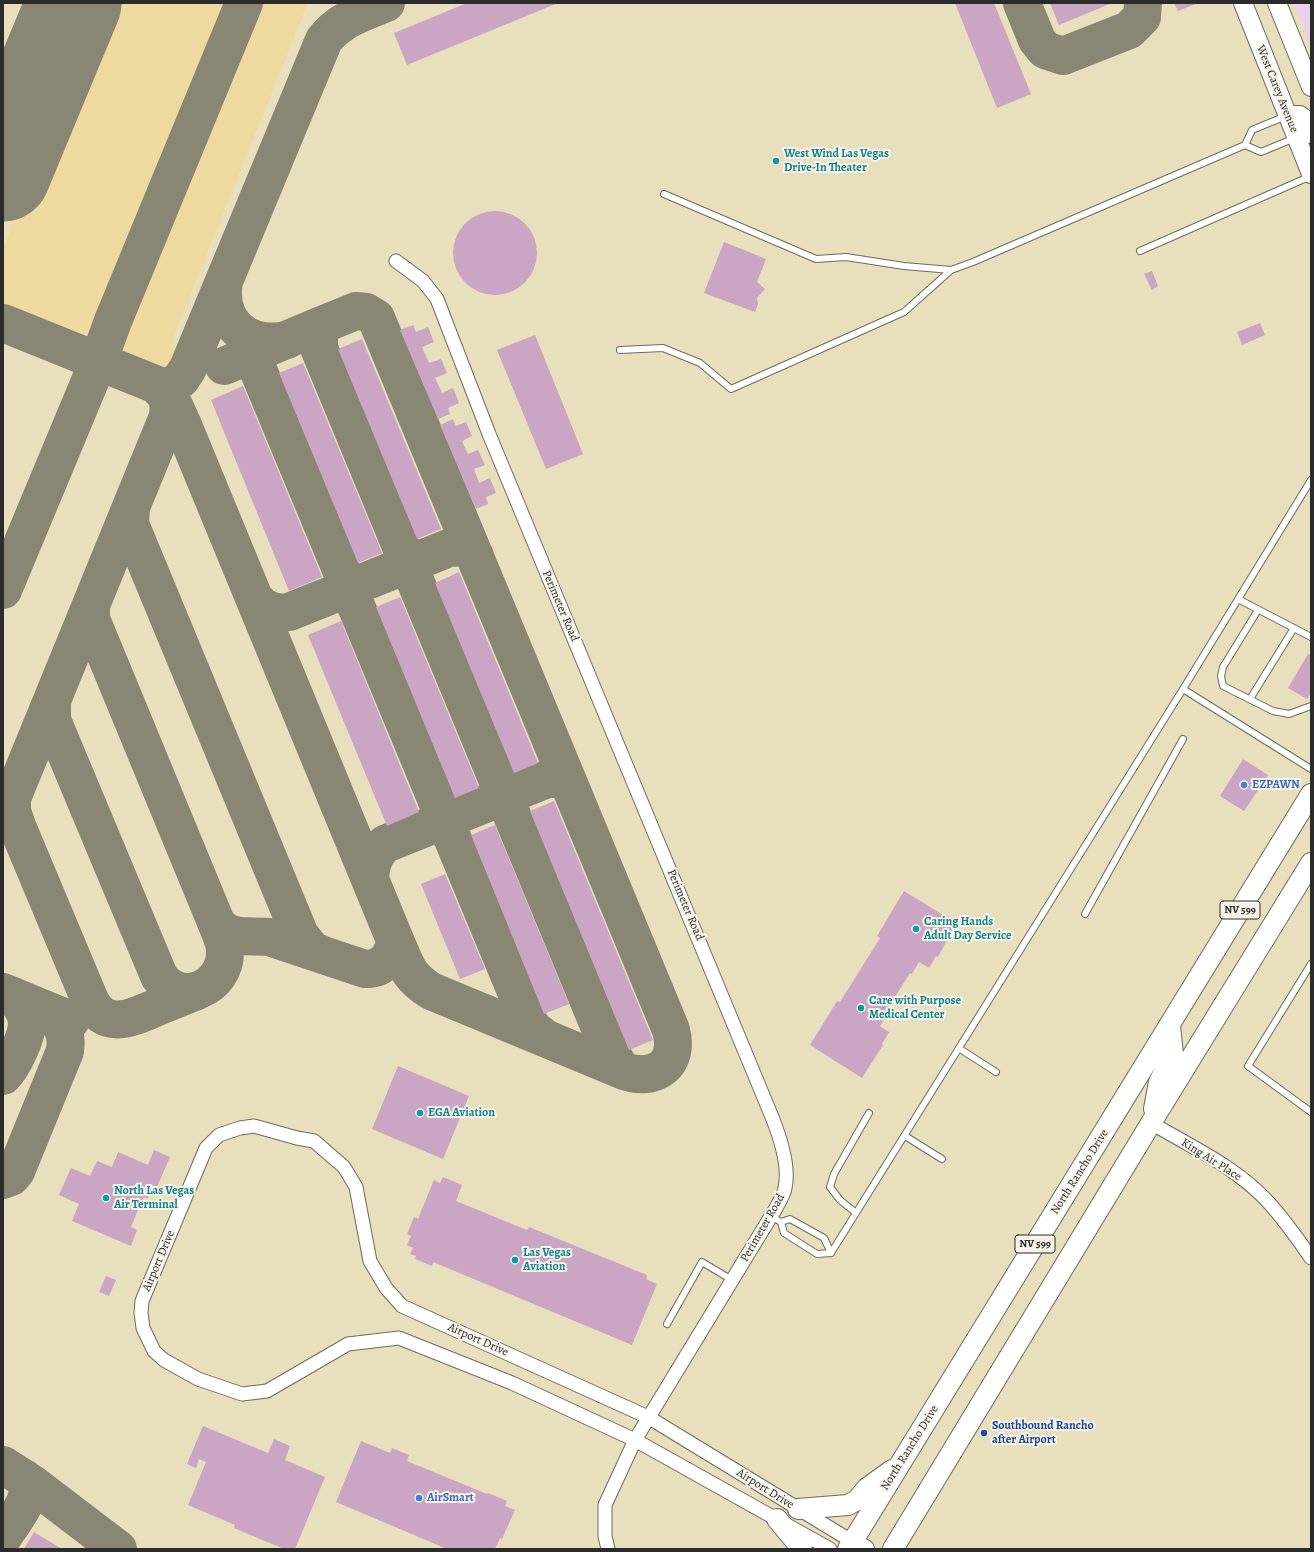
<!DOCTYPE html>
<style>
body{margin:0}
#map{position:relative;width:1314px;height:1552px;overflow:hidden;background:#e8e0bc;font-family:Alegreya,serif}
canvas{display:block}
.frame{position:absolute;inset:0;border:4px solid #2b2b2b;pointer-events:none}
</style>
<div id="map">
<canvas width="1314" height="1552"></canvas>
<div class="frame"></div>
</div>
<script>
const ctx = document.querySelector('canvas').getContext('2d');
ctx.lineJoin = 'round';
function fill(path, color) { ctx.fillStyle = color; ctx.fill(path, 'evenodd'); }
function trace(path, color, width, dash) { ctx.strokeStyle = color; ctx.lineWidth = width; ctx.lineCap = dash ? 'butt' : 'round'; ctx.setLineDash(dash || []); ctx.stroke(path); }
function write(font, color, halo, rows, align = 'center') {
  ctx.font = font + ' Alegreya,serif'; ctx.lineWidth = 4; ctx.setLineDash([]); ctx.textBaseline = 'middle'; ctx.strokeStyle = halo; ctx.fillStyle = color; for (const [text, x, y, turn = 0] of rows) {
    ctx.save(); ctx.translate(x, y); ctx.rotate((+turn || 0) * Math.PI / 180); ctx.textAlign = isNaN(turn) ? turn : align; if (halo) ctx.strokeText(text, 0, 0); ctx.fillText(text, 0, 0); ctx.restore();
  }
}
const built = new Path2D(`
 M 1293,3 L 1311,3 L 1311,48 Z`);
const sand = new Path2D(`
 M 104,3 L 233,3 L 104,316 C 94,329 86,336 70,339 L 3,311 L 3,249 Z
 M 258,3 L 308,3 L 170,346 L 182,353 C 169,377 150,369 130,363 L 124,352 L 124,327 Z`);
const taxiway = new Path2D(`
 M 1022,3 L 1037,40 L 1045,50 L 1063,56 L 1129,30 L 1142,17 L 1143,3
 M 224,281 C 217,323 247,348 287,340
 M 3,323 L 157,385 L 169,395 L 182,423 L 395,940 C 406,965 407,976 431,991 L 624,1071 C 656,1082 680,1064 671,1030 L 376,318 L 366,312 L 356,311 L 324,324 L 319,334 L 319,348 L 607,1045 L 618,1065 L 624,1071
 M 237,361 C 247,358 255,363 259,372 L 527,1018 L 533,1029 L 545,1038
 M 224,366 L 324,324
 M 170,387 L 181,379 L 188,368 L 324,40 C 340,19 363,13 386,3
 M 161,390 C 169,397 170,409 167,419 L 91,605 L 91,619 L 216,922 C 228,941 250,935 269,937 L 365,969 C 383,970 393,957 395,940
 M 131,507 L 130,524 L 300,935 L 312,950 L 321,954
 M 3,590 L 98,362 L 113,321 L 244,3
 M 255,599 C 264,610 275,614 289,612 L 449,548 L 465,547 L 475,556
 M 52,701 L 52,720 L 159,976 C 180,1008 226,988 225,951 C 225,942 219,930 216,922
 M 12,798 L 12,811 L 17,826 L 89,998 C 104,1032 132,1018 157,1007 C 171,1002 184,996 197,991
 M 3,820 L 91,605
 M 370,879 C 371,864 374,854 385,844 L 547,779 L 560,779 L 570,786
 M 3,992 L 71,1020
 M 3,1076 C 13,1066 27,1037 27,1023 C 27,1012 19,1003 13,996
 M 3,1180 L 11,1177 L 16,1171 L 65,1051 C 68,1032 61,1022 47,1010
 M 3,1465 L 34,1485 L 118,1549
 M 3,1537 C 12,1522 37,1496 24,1478`);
const runway = new Path2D(`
 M 3,174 L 74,3`);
const building = new Path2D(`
 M 467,3 L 558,3 L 407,65 L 394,33 Z
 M 955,3 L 994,3 L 1031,94 L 997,108 Z
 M 1050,3 L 1112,3 L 1059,25 Z
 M 1174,3 L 1198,3 L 1178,11 Z
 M453 253a42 42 0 1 1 84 0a42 42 0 1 1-84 0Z
 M 724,242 L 766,259 L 757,282 L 765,289 L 757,298 L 758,304 L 755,312 L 704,293 Z
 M 1152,271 L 1158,286 L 1152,290 L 1144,274 Z
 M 1260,323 L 1265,335 L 1242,345 L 1237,332 Z
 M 413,325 L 416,332 L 428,327 L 434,342 L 422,347 L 429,363 L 441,359 L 447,373 L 435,378 L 442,393 L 453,388 L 459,403 L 448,408 L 450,414 L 438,419 L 400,330 Z
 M 535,335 L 583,454 L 546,469 L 497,350 Z
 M 362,339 L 441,529 L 417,539 L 338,349 Z
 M 303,363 L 382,553 L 358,563 L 279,373 Z
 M 243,386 L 322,577 L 289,591 L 211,400 Z
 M 453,419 L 456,426 L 466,422 L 472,436 L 462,441 L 465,448 L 468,454 L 478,450 L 485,465 L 474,469 L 479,483 L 490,478 L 496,493 L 486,497 L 488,504 L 476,509 L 440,425 Z
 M 459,572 L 538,763 L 514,773 L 435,583 Z
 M 400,597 L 479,788 L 455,798 L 376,607 Z
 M 341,621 L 419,812 L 387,826 L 308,635 Z
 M 1308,654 L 1311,655 L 1311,693 L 1307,699 L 1288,688 Z
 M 1243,759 L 1268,775 L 1244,811 L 1220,796 Z
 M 554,801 L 653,1040 L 629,1050 L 530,811 Z
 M 495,825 L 569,1004 L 544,1014 L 471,835 Z
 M 445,874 L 485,969 L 460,979 L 421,884 Z
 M 904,891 L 956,923 L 938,957 L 936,956 L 929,968 L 919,962 L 912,974 L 910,973 L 885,1013 L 887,1014 L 880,1026 L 889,1032 L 882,1044 L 883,1045 L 862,1078 L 810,1045 L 837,1001 L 840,1002 L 880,938 L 877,936 Z
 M 398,1066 L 469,1096 L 443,1159 L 372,1129 Z
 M 154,1150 L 170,1157 L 157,1187 L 149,1184 L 146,1192 L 149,1195 L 148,1198 L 143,1198 L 131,1227 L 137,1230 L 131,1246 L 72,1221 L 79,1204 L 59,1195 L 71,1168 L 90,1176 L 97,1161 L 112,1167 L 118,1152 L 148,1165 Z
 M 443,1177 L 462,1185 L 456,1201 L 527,1230 L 529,1227 L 647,1275 L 646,1279 L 657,1284 L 632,1345 L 433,1262 L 432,1266 L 415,1259 L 416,1256 L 410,1254 L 413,1248 L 407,1245 L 411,1236 L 407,1234 L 414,1217 L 418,1219 L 434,1180 L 440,1183 Z
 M 106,1276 L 116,1280 L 109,1296 L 99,1292 Z
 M 203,1426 L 268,1453 L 274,1439 L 290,1446 L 285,1460 L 325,1477 L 295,1549 L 284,1549 L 234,1528 L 235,1525 L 188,1505 L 206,1462 L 199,1459 L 196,1468 L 187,1464 Z
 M 361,1441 L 390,1453 L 392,1448 L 409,1455 L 407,1461 L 487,1494 L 488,1493 L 507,1501 L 505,1506 L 515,1510 L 502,1539 L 500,1538 L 495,1549 L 447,1549 L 336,1502 Z
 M 34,1532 L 62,1549 L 24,1549 Z`);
const lane = new Path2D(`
 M 1286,116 L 1252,130 L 1245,145 L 1261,152 L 1295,138
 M 664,194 L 816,259 L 846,257 L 904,266 L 951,270 L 973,262 L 1245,145
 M 1140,251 L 1311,176
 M 620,350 L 663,348 L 700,363 L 731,389 L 904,312 L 951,270
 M 1311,480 L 1183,689 L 1311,769
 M 1238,599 L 1311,637
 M 1258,610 L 1223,667 L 1221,676 L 1223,686 L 1273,711 L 1289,714 L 1311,706
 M 1250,699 L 1294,628
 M 1085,914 L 1183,739
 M 1311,964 L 1248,1066 L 1311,1112
 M 960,1049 L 996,1072
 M 905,1136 L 942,1159
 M 856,1213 L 840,1200 L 830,1187 L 834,1174 L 869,1113
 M 772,1217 L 781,1222 L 784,1233 L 817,1254 L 831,1253
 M 781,1222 L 790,1219 L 824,1238 L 831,1253
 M 831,1253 L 1183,689
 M 667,1324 L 702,1262 L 732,1280`);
const street = new Path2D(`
 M 396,261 L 423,281 L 437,299 L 489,434 L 772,1117 C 780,1137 790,1166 785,1188 C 784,1195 779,1202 776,1208 L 635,1440 L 605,1505 L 605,1536 L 608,1549
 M 1151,1123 C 1192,1147 1238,1168 1270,1204 C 1285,1221 1298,1239 1311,1258
 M 830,1549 L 635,1440 L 512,1383 L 399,1338 L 348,1344 L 267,1391 L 242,1394 L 198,1379 L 164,1360 L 154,1351 L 143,1328 L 141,1313 L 142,1301 L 206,1148 L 219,1135 L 240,1128 L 254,1126 L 297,1138 L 314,1141 L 344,1167 L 356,1187 L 370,1261 L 386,1288 L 402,1306 L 648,1417 L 853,1542`);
const secondary = new Path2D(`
 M 1243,3 L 1311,174
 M 1277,3 L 1311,87
 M 1287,115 L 1300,115 L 1305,119 L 1311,134
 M 853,1542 L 865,1549`);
const primary = new Path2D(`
 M 1154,1109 L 1159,1082 L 1173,1054 L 1170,1026
 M 798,1509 L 848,1505 L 857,1500 L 867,1488 L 892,1470
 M 777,1519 L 802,1549
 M 848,1549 L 1311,794
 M 893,1549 L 1151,1123 L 1311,863`);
const markers = [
 [776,161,4,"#0f9aa8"],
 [1244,785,4,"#3f7fe0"],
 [916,929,4,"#0f9aa8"],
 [861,1008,4,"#0f9aa8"],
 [420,1113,4,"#0f9aa8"],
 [106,1198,4,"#0f9aa8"],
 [515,1260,4,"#0f9aa8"],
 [984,1433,4,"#1a4fb4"],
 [419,1498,4,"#3f7fe0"]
];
const shields = [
 [1240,910,40],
 [1035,1244,40]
];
const shieldNames = [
 ["NV 599",1240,910],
 ["NV 599",1035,1244]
];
const streetNames = [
 ["West Carey Avenue",1277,89,68],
 ["Perimeter Road",560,606,67],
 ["Perimeter Road",685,905,67],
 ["King Air Place",1211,1160,32],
 ["North Rancho Drive",1080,1172,-58],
 ["Perimeter Road",763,1228,-60],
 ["Airport Drive",159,1261,-67],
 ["Airport Drive",478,1340,24],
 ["North Rancho Drive",910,1448,-58],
 ["Airport Drive",765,1489,32]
];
const cultureNames = [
 ["West Wind Las Vegas",784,154],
 ["Drive-In Theater",784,168],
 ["Caring Hands",924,922],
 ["Adult Day Service",924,936],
 ["Care with Purpose",869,1001],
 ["Medical Center",869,1015],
 ["EGA Aviation",428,1113],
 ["North Las Vegas",114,1191],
 ["Air Terminal",114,1205],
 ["Las Vegas",523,1253],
 ["Aviation",523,1267]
];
const shopNames = [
 ["EZPAWN",1252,785],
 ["AirSmart",427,1498]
];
const transitNames = [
 ["Southbound Rancho",992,1426],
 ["after Airport",992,1440]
];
fill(built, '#ecd1ea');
fill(sand, '#eeda9e');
trace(taxiway, '#8a8674', 38);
trace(runway, '#8a8674', 95);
fill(building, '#caa5c4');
trace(lane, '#6d6a5e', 8);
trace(street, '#6d6a5e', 15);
trace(secondary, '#6d6a5e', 20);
trace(primary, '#6d6a5e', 22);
trace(lane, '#fff', 6);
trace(street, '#fff', 13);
trace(secondary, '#fff', 18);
trace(primary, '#fff', 20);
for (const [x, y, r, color] of markers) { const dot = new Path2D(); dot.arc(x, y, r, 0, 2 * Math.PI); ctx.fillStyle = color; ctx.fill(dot); trace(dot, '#f7f3e8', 1.5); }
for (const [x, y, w] of shields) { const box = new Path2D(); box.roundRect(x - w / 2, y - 9, w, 18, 3); ctx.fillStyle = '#f7f3e8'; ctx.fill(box); trace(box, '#2b2b2b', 1); }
write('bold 11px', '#2b2b2b', null, shieldNames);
write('12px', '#2b2b2b', '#f7f3e8', streetNames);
write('bold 12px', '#0d838f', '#f7f3e8', cultureNames, 'left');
write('bold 12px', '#366cbe', '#f7f3e8', shopNames, 'left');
write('bold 12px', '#164399', '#f7f3e8', transitNames, 'left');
</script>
